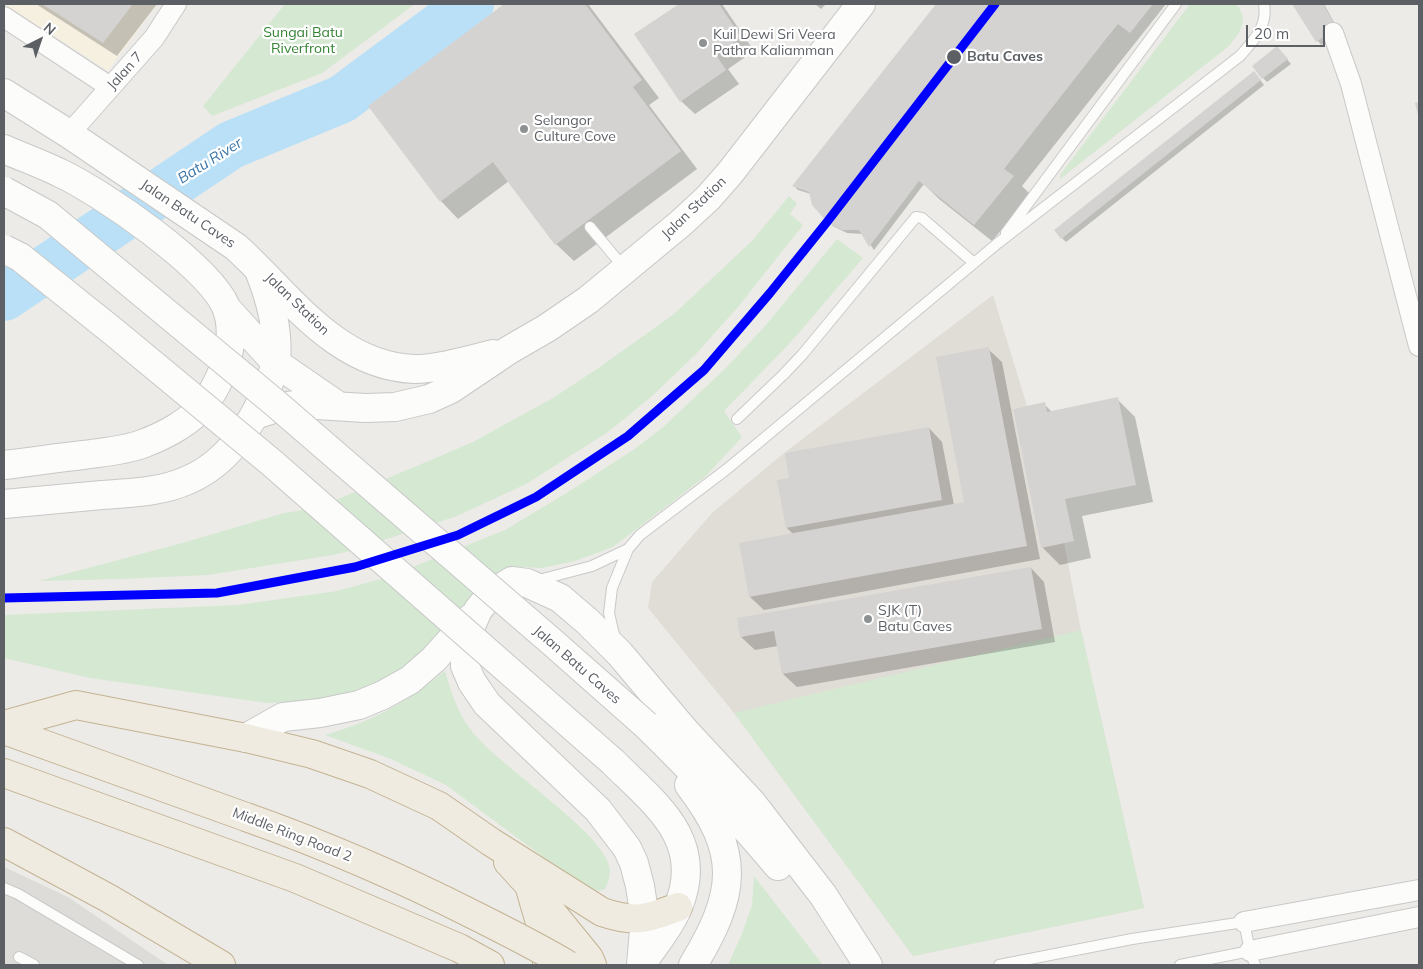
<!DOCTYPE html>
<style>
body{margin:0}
#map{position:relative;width:1423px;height:969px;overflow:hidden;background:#ecebe7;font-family:Mulish,sans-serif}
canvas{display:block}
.frame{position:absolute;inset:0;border:5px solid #5c6065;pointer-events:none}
.north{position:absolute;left:15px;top:15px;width:50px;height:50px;-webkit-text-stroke:4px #fff;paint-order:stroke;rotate:41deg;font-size:14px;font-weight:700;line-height:20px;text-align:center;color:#5c6065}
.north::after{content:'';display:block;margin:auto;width:18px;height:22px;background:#5c6065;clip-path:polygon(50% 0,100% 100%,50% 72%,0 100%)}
.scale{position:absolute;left:1246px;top:25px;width:79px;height:22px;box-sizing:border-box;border:2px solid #5c6065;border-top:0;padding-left:6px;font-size:15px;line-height:18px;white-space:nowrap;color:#5c6065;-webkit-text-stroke:4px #fff;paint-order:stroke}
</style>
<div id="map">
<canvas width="1423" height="969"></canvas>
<div class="frame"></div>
<div class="north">N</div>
<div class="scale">20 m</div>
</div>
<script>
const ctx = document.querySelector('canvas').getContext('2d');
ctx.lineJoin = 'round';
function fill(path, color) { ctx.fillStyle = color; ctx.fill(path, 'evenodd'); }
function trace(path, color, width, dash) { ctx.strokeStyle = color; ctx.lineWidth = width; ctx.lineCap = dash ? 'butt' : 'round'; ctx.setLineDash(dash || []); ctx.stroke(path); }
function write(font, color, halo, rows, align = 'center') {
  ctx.font = font + ' Mulish,sans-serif'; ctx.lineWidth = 4.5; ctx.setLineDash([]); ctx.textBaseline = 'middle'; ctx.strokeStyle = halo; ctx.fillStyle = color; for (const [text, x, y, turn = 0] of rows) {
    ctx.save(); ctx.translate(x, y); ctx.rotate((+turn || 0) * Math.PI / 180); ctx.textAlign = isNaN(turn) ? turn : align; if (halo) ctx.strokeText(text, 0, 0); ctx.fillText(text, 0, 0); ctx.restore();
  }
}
const commercial = new Path2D(`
 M 4,4 L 157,4 L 108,71 Z`);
const industrial = new Path2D(`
 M 4,867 L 68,897 L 168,965 L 4,965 Z`);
const education = new Path2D(`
 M 993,295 L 1027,406 L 1013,409 L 1041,547 L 1064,543 L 1081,630 L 1144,908 L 913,956 L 734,713 L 648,608 L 652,582 L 712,513 L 784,453 Z`);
const green = new Path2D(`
 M 285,4 L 415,4 L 322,73 L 212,116 L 203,106 Z
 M 1190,4 L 1236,4 C 1250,20 1240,33 1229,46 L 1060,179 L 1060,175 Z
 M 789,196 L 797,203 L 790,214 L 803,225 L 738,307 L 695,355 L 651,397 L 608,432 L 526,484 L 457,516 L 350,551 L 333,555 L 208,575 L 121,579 L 39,581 L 186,542 L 284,513 L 317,508 L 471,443 L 553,398 L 597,369 L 674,314 L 753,240 Z
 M 837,239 L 863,258 L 790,343 L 724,411 L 742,437 L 706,476 L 613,547 L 575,561 L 542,568 L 523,567 L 512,570 L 445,626 L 406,668 L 361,692 L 326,701 L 267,703 L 90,678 L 4,658 L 4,615 L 238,605 L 337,591 L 388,577 L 505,530 L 573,489 L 636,448 L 662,428 L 725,369 L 765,326 Z
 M 1081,630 L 1144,908 L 913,956 L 734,713 Z
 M 445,671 C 451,692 457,712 471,730 C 497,766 607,833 610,870 C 610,876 608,883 605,889 L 598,891 L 586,887 L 550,862 L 446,785 L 391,759 L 325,735 C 374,721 406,702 445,671 Z
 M 754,876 L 823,965 L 728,965 L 741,936 L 752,905 Z`);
const shadow = new Path2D(`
 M 36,4 L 157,4 L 117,56 Z
 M 506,4 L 588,4 L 659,98 L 649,105 L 697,169 L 574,261 L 556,244 L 509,181 L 458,219 L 441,201 L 369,106 Z
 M 681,4 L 722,4 L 754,51 L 728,69 L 739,84 L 695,114 L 681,101 L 636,35 Z
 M 815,4 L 826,4 L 821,9 Z
 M 937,4 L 1166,4 L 1022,186 L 1031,195 L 992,241 L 939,199 L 924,184 L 874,250 L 863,234 L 847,233 L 833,226 L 813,205 L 811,194 L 798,190 L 794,186 Z
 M 1293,4 L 1324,4 L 1340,33 L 1321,45 Z
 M 1281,52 L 1291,64 L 1267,82 L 1263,78 Z
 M 1258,77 L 1264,85 L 1066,242 L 1062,238 Z
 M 988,349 L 1002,362 L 1040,559 L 764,610 L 750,597 L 793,534 L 787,528 L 791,479 L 929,428 L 942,442 L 954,505 L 965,503 Z
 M 1117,399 L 1135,417 L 1153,502 L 1082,516 L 1091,558 L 1060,565 L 1042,547 L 1044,404 L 1052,412 Z
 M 1031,568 L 1044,582 L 1055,642 L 797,687 L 783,674 L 778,646 L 755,650 L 741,637 Z`);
const river = new Path2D(`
 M 4,297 L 231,145 L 342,99 L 470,4`);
const building = new Path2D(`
 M 42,4 L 133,4 L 103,43 Z
 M 504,4 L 585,4 L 642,80 L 633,87 L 681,151 L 555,245 L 493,162 L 440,202 L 368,106 Z
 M 679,4 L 719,4 L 741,37 L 716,55 L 726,70 L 680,102 L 634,34 Z
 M 936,4 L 1153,4 L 1130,33 L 1118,24 L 1109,35 L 1004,169 L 1014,176 L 974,225 L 919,181 L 869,247 L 859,230 L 842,230 L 827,222 L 812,205 L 809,192 L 792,186 Z
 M 1292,4 L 1323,4 L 1337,28 L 1316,42 Z
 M 1277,46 L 1288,59 L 1262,79 L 1252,66 Z
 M 1254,71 L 1261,80 L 1061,239 L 1054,230 Z
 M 1419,102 L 1419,119 L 1415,103 Z
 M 989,347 L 1027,546 L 749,597 L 739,543 L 964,502 L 936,357 Z
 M 1118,397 L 1136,485 L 1065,499 L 1074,541 L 1041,548 L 1013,409 L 1045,402 L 1047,412 Z
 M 929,427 L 942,500 L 786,528 L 777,480 L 789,478 L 785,453 Z
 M 1031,567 L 1042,629 L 782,674 L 774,631 L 740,637 L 737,618 Z`);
const lane = new Path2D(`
 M 590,227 L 625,269
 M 1006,233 L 1176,4
 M 737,419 L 783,375 L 802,355 L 916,217 L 922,218 L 974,263
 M 535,581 L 592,566 L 628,549
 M 615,639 L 609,613 L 612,588 L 628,549 L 640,535 L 727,469 L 998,243 L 1240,56 C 1254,40 1268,26 1264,4
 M 4,888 L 18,894 L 138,965
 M 19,957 L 34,965
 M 999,965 L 1132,939 L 1244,922 L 1250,951 L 1255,965
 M 1180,965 L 1250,951`);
const street = new Path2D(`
 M 4,17 L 110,87
 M 1333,33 L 1351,84 L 1419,346
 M 69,134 L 154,38 L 176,4
 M 1244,922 L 1419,890
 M 1250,951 L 1419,917`);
const secondary = new Path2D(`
 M 4,93 L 69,134 L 236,247 C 288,294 336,366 414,369 C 439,369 469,360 493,354
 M 4,149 C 22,157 42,164 60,173 C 101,192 209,266 226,307 C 235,329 230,357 220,377 C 216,386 211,395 205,403 C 191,422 164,436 142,444 C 123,451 103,452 83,455 C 56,458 30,462 4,465
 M 227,309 L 276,363 L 337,405
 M 255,415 L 280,407 L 301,404 L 365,408 L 395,407 L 429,399 L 451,389 L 509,350 L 547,328 L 588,300 L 681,223 L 708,198 L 730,173 L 861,4
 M 4,504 C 37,501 70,498 102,495 C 131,493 162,492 188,480 C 228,463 254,423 269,383 C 271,377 275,369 276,362 C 279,331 271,301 260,273
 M 646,725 C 693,771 736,816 778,866
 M 246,738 L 283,717 L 320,713 L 359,705 L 383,695 L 410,680 L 434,659 L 471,618
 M 613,762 C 655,804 706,840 678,907 C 670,927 655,944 643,962
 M 689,785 C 742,854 736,894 693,965
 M 641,965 L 645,918 L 640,886 L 634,863 L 627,848 L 598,810 L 487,704 L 472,682 L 465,666 L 465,640 L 478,610 L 491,594 L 512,581 L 527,583 L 560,598 L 587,621 L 620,654 L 685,731 L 752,803 L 823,895 L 868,965`);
const highway = new Path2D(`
 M 4,725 L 76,705 L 246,738 L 312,754 L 370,774 L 439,806 L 491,842 L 602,912 C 634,923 647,919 678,907
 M 4,730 L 246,817
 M 4,773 L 295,878 L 459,948 L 490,965
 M 4,842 L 108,898 L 221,965
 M 508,862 L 529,885 L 548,950 L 547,965
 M 537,894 L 589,958 L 592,965`);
const secondaryBridge = new Path2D(`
 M 4,191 L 48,215 L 275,403 L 552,642 L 646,725
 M 4,249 L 20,257 L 115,333 L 272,463 L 613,762`);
const highwayBridge = new Path2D(`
 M 246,817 C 325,845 399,877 474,915 C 506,931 538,947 568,965`);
const rail1 = new Path2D(`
 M 4,598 L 217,593 L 355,567 L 458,535 L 536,497 L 628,436 L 704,370 L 770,293 L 827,222 L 995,4`);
const markers = [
 [703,43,5,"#8e9192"],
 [954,57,8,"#5c6065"],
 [524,129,5,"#8e9192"],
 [868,619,5,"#8e9192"]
];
const parkNames = [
 ["Sungai Batu",303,33],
 ["Riverfront",303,49]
];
const poiNames = [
 ["Kuil Dewi Sri Veera",713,35],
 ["Pathra Kaliamman",713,51],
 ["Selangor",534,121],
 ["Culture Cove",534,137],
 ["SJK (T)",878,611],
 ["Batu Caves",878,627]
];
const stopNames = [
 ["Batu Caves",967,57]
];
const streetNames = [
 ["Jalan 7",125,71,-48],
 ["Jalan Station",694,208,-44],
 ["Jalan Batu Caves",188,214,34],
 ["Jalan Station",297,304,44],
 ["Jalan Batu Caves",577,665,41],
 ["Middle Ring Road 2",292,835,21]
];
const waterNames = [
 ["Batu River",210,161,-32]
];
fill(commercial, '#f6f0e0');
fill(industrial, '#dddcd8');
fill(education, '#e0ddd6');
fill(green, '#d5e8d2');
fill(shadow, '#0003');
trace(river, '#bae0f8', 48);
fill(building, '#d4d3d1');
trace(lane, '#c9c9c9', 12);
trace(street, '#c9c9c9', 22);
trace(secondary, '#c7c8c7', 30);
trace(highway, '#c4b393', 30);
trace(lane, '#fcfcfb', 10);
trace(street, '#fcfcfb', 20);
trace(secondary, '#fcfcfb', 28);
trace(highway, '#efebe1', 28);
trace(secondaryBridge, '#c7c8c7', 30, []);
trace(highwayBridge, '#c4b393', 30, []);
trace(secondaryBridge, '#fcfcfb', 28);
trace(highwayBridge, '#efebe1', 28);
trace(rail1, '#00f', 9);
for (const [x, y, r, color] of markers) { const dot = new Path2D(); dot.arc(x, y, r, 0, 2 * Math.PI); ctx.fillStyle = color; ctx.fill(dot); trace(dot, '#fff', 2); }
write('14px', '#348334', '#fff', parkNames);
write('14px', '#5c6065', '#fff', poiNames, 'left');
write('bold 14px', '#5c6065', '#fff', stopNames, 'left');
write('14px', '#5c6065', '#fff', streetNames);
write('italic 15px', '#3d76a9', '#fff', waterNames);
</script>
